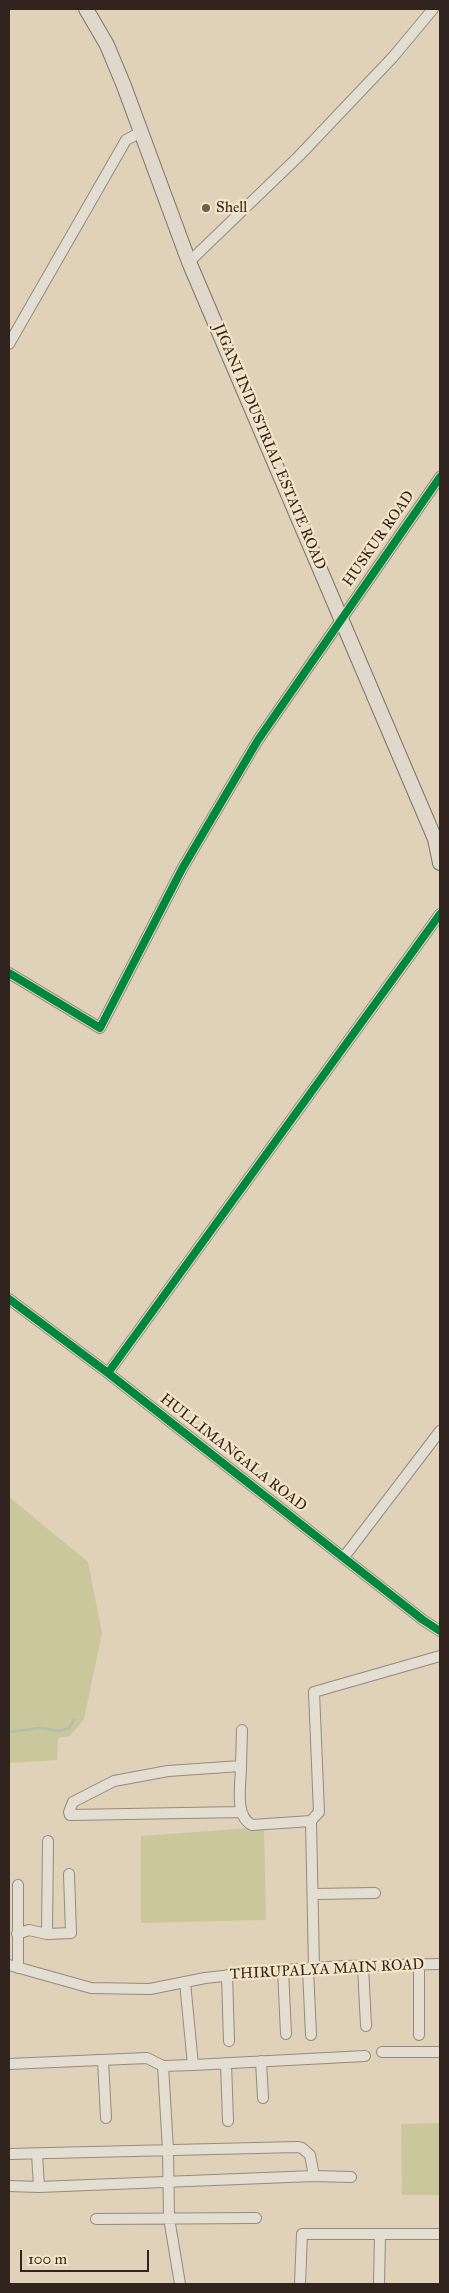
<!DOCTYPE html>
<style>
body{margin:0}
#map{position:relative;width:449px;height:2293px;overflow:hidden;background:#dfd2b8;font-family:"IM FELL Great Primer",serif}
canvas{display:block}
.frame{position:absolute;inset:0;border:10px solid #31241e;pointer-events:none}
.scale{position:absolute;left:20px;top:2250px;width:129px;height:22px;box-sizing:border-box;border:2px solid #31241e;border-top:0;padding-left:6px;font-size:15px;line-height:18px;white-space:nowrap;color:#31241e;-webkit-text-stroke:4px #f4e5c7;paint-order:stroke}
</style>
<div id="map">
<canvas width="449" height="2293"></canvas>
<div class="frame"></div>
<div class="scale">100 m</div>
</div>
<script>
const ctx = document.querySelector('canvas').getContext('2d');
ctx.lineJoin = 'round';
function fill(path, color) { ctx.fillStyle = color; ctx.fill(path, 'evenodd'); }
function trace(path, color, width, dash) { ctx.strokeStyle = color; ctx.lineWidth = width; ctx.lineCap = dash ? 'butt' : 'round'; ctx.setLineDash(dash || []); ctx.stroke(path); }
function write(font, color, halo, rows, align = 'center') {
  ctx.font = font + ' "IM FELL Great Primer",serif'; ctx.lineWidth = 4.5; ctx.setLineDash([]); ctx.textBaseline = 'middle'; ctx.strokeStyle = halo; ctx.fillStyle = color; for (const [text, x, y, turn = 0] of rows) {
    ctx.save(); ctx.translate(x, y); ctx.rotate((+turn || 0) * Math.PI / 180); ctx.textAlign = isNaN(turn) ? turn : align; if (halo) ctx.strokeText(text, 0, 0); ctx.fillText(text, 0, 0); ctx.restore();
  }
}
const green = new Path2D(`
 M 9,1497 L 88,1562 L 102,1633 L 84,1719 L 70,1736 L 58,1738 L 57,1760 L 9,1763 Z
 M 264,1827 L 266,1920 L 141,1923 L 141,1836 Z
 M 440,2123 L 440,2195 L 402,2195 L 401,2124 Z`);
const stream = new Path2D(`
 M 9,1732 L 39,1728 L 59,1731 L 69,1728 L 74,1720`);
const minor = new Path2D(`
 M 189,262 L 299,156 L 393,57 L 433,9
 M 9,344 L 126,140 L 141,132
 M 9,973 L 100,1028 L 182,869 L 258,740 L 440,477
 M 9,1299 L 108,1373 L 423,1620 L 440,1631
 M 108,1373 L 440,914
 M 344,1557 L 440,1431
 M 241,1766 L 242,1730
 M 241,1812 L 70,1815 L 69,1812 L 73,1802 L 114,1781 L 168,1771 L 241,1766 C 241,1784 234,1816 252,1825 L 311,1821
 M 18,1885 L 18,1968
 M 313,1894 L 375,1893
 M 17,1934 L 29,1930 L 47,1934 L 71,1933 L 69,1874
 M 47,1934 L 48,1841
 M 9,1965 L 91,1988 L 150,1989 L 205,1978 L 268,1971 L 344,1966 L 440,1964
 M 419,1965 L 419,2035
 M 363,1966 L 366,2026
 M 314,1968 L 311,1821 L 319,1812 L 314,1692 L 440,1656
 M 308,1969 L 311,2035
 M 283,1970 L 286,2034
 M 227,1975 L 229,2041
 M 382,2052 L 440,2052
 M 103,2060 L 106,2118
 M 261,2061 L 263,2098
 M 226,2063 L 228,2121
 M 9,2064 L 147,2058 L 163,2066 L 193,2065 L 185,1982
 M 193,2065 L 365,2056
 M 163,2066 L 168,2150 L 169,2218 L 180,2284
 M 9,2154 L 297,2147 L 302,2148 L 310,2155 L 314,2176
 M 37,2154 L 39,2187
 M 9,2186 L 39,2187 L 314,2176 L 351,2177
 M 96,2219 L 256,2218
 M 300,2284 L 302,2234 L 440,2234
 M 379,2284 L 380,2234`);
const major = new Path2D(`
 M 86,9 L 107,45 L 124,86 L 189,262 L 435,839 L 440,845
 M 435,839 L 440,863`);
const cycleway = new Path2D(`
 M 9,973 L 100,1028 L 182,869 L 258,740 L 440,477
 M 9,1299 L 108,1373 L 423,1620 L 440,1631
 M 108,1373 L 440,914`);
const markers = [
 [206,208,5,"#6e6154"]
];
const poiNames = [
 ["Shell",216,208]
];
const streetNames = [
 ["JIGANI INDUSTRIAL ESTATE ROAD",269,447,67],
 ["HUSKUR ROAD",379,539,-55],
 ["HULLIMANGALA ROAD",233,1453,38],
 ["THIRUPALYA MAIN ROAD",327,1970,-3]
];
fill(green, '#cbc79d');
trace(stream, '#afc0b0', 2.5);
trace(minor, '#948b7c', 12);
trace(major, '#7c7367', 16);
trace(minor, '#e4ded2', 10);
trace(major, '#e0d8ca', 14);
trace(cycleway, '#00873e', 8);
for (const [x, y, r, color] of markers) { const dot = new Path2D(); dot.arc(x, y, r, 0, 2 * Math.PI); ctx.fillStyle = color; ctx.fill(dot); trace(dot, '#f4e5c7', 2); }
write('15px', '#31241e', '#f4e5c7', poiNames, 'left');
write('15px', '#31241e', '#f4e5c7', streetNames);
</script>
